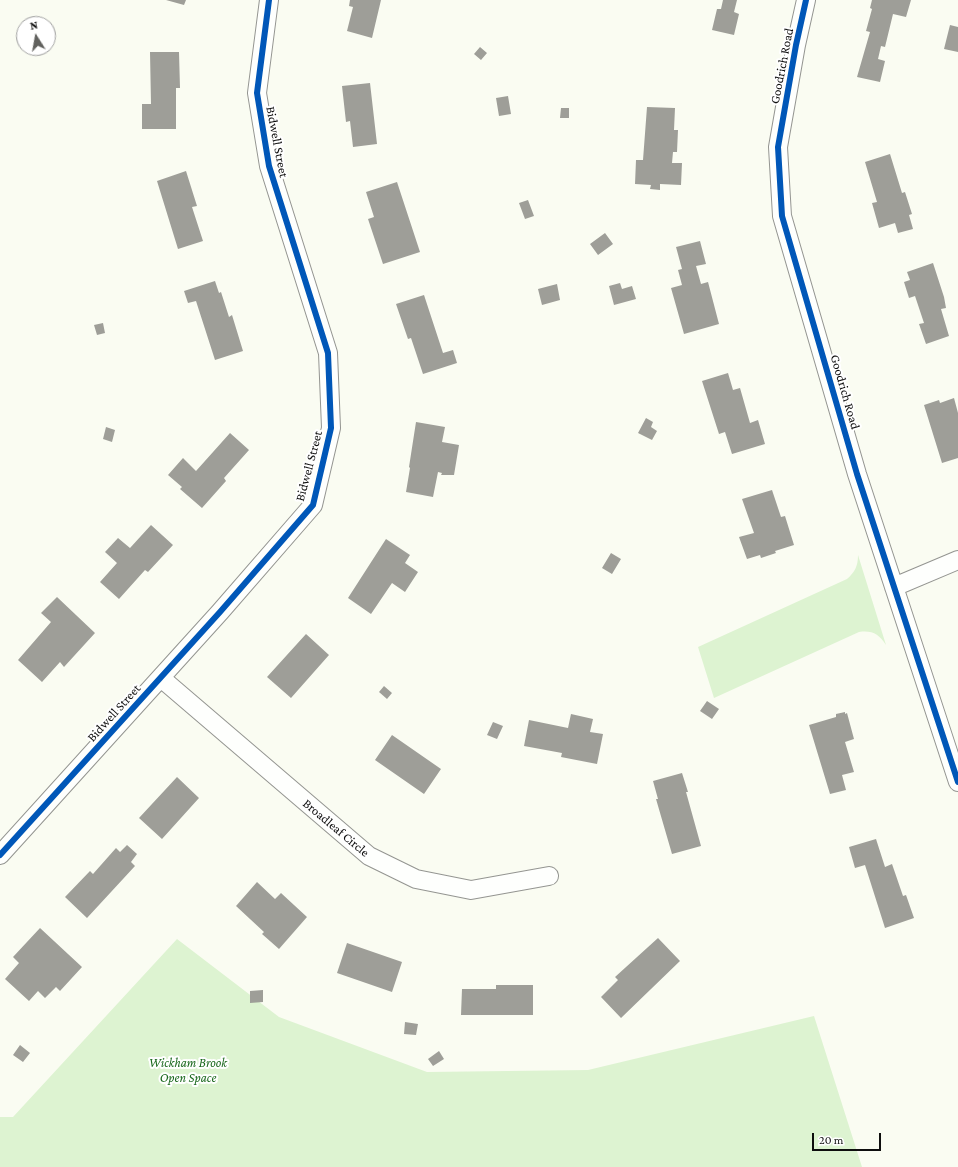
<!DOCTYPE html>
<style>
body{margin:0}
#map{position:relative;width:958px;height:1167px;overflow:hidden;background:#fafcf2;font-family:"Crimson Pro",serif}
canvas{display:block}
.north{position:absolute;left:16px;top:16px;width:40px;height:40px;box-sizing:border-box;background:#fff;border:1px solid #9f9f9f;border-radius:50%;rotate:349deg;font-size:11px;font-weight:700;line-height:16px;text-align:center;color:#0e0e0e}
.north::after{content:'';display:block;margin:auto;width:14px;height:18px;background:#61615e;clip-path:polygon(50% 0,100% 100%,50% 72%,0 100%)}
.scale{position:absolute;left:812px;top:1133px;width:69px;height:18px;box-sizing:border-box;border:2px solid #0e0e0e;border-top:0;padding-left:5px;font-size:12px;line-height:14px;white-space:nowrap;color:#0e0e0e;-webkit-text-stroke:3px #fff;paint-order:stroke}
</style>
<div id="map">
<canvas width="958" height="1167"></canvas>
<div class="north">N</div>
<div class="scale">20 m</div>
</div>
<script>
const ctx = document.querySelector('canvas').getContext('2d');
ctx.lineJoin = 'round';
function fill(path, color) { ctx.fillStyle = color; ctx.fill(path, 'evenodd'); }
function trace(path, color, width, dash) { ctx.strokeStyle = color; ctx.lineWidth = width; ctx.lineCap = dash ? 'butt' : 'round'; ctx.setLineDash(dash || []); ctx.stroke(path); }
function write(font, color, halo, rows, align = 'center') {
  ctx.font = font + ' "Crimson Pro",serif'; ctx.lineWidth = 4; ctx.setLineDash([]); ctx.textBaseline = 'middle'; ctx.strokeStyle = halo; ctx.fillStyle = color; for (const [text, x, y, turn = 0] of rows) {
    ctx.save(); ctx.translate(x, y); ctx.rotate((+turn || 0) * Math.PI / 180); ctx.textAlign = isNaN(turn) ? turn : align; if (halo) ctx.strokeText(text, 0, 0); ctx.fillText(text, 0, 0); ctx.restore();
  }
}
const green = new Path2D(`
 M 858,555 L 886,645 C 879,634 872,630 859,632 L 714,698 L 698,647 L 847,579 C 855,572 858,566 858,555 Z
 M 177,939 L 279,1017 L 427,1072 L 588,1070 L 814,1016 L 862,1167 L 0,1167 L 0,1117 L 13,1117 Z`);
const building = new Path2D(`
 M 166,0 L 186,0 L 184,5 Z
 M 350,0 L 381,0 L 372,38 L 347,31 L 353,7 L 349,6 Z
 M 723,0 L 737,0 L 734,12 L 739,14 L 734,35 L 712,30 L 717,9 L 721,9 Z
 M 872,0 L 911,0 L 906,17 L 893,14 L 885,47 L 881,46 L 878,59 L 885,61 L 880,82 L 857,77 L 870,32 L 866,31 L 872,9 L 870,8 Z
 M 950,25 L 958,27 L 958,52 L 944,49 Z
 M 480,47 L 487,53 L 481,60 L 474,54 Z
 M 150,52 L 179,52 L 180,88 L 176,88 L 176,129 L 142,129 L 142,104 L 151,104 Z
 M 370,83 L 377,144 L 353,147 L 350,121 L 346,122 L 342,86 Z
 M 508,96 L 511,114 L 499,116 L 496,98 Z
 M 647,107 L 675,108 L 674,130 L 678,130 L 677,152 L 673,152 L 672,163 L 682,163 L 681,185 L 660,184 L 660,190 L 650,189 L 651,185 L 635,184 L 636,160 L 643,160 Z
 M 561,108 L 569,108 L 569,118 L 560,118 Z
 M 890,154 L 902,193 L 905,192 L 912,214 L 909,215 L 913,229 L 898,233 L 895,223 L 879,228 L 872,203 L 877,202 L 865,162 Z
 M 186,171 L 197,206 L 192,207 L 203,241 L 178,249 L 157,181 Z
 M 397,182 L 420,252 L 383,264 L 368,219 L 374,217 L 366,192 Z
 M 528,200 L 534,216 L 525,219 L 519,203 Z
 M 605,233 L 613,244 L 598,255 L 590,244 Z
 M 700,241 L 706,264 L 696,266 L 701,284 L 708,282 L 719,324 L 684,334 L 671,288 L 682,285 L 678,270 L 682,269 L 676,247 Z
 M 933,263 L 944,297 L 946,308 L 941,309 L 949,336 L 926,344 L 919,324 L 924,323 L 915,296 L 909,298 L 904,282 L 910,280 L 907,272 Z
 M 215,281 L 219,293 L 221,292 L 229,317 L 232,315 L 243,351 L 215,360 L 196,301 L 188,303 L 184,291 Z
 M 620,283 L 622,289 L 632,286 L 636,299 L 614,305 L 609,286 Z
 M 557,284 L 560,300 L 542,305 L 538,289 Z
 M 424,295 L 443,353 L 453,350 L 457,363 L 423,374 L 411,338 L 408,339 L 396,304 Z
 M 103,323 L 105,333 L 97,335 L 94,325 Z
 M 728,373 L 733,390 L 740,388 L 750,423 L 758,420 L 765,444 L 732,454 L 725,432 L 719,434 L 702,381 Z
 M 954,398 L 958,413 L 958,458 L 942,463 L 924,405 L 939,400 L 940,403 Z
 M 646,418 L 653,422 L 651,427 L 657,431 L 652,440 L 638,433 Z
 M 416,422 L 445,427 L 442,442 L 459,445 L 454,475 L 441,475 L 442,473 L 438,472 L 433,497 L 406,492 L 410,468 L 409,467 Z
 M 106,427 L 115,430 L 112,442 L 103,439 Z
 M 230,433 L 249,450 L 224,478 L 226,481 L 202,508 L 180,489 L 182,487 L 168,475 L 183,458 L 196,471 Z
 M 772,490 L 781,517 L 785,516 L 794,545 L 775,551 L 776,553 L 761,558 L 760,555 L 747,559 L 739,537 L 754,533 L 742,499 Z
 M 151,525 L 173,545 L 148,572 L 145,570 L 119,599 L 100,582 L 117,563 L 105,552 L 118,538 L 130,548 Z
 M 386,539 L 410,555 L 405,563 L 418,572 L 405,592 L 392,583 L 371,614 L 348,598 Z
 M 611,553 L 621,559 L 612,574 L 602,568 Z
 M 57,597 L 95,633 L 64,667 L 60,662 L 42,682 L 18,660 L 51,622 L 41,613 Z
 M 306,634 L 329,655 L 291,698 L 267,677 Z
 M 384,686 L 392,693 L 387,699 L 379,692 Z
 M 707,701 L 719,709 L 712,719 L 700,711 Z
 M 845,712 L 845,714 L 847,713 L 854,739 L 845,742 L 854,772 L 842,775 L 846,790 L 830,794 L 809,725 L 836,717 L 836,714 Z
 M 571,714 L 593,719 L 590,732 L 603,734 L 597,764 L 561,757 L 562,753 L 524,746 L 529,720 L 568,728 Z
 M 493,722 L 503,726 L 497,739 L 487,735 Z
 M 392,735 L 441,769 L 424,794 L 375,760 Z
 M 682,773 L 688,792 L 686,792 L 701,846 L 672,854 L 656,799 L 658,799 L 653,781 Z
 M 177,777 L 199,798 L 162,839 L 139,818 Z
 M 876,839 L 885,867 L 892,864 L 903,896 L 906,895 L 914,918 L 885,928 L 865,865 L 855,868 L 849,847 Z
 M 127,845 L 137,854 L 131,862 L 135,866 L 87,918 L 65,897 L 90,871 L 93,874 L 116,848 L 120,852 Z
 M 257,882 L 275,899 L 281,893 L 307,917 L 279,949 L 262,934 L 264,932 L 236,906 Z
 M 40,928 L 82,967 L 60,991 L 56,987 L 45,998 L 38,991 L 29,1001 L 5,979 L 19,963 L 13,957 Z
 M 658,938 L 680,961 L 621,1018 L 601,997 L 618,980 L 615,977 Z
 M 347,943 L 402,962 L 392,992 L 337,973 Z
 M 496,985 L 533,985 L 533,1015 L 461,1015 L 462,989 L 496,989 Z
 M 263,990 L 263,1002 L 250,1003 L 250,991 Z
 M 405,1022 L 418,1024 L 416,1035 L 404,1034 Z
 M 20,1045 L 30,1053 L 23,1062 L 13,1055 Z
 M 439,1051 L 444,1059 L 433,1066 L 428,1059 Z`);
const minor = new Path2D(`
 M 806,0 L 796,45 L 778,147 L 782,216 L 857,474 L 958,782
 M 894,587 L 958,560
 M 161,678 L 369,856 L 416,879 L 471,890 L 549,876
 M 0,855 L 220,612 L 313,505 L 331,428 L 328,353 L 269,166 L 257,93 L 269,0`);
const cycleway = new Path2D(`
 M 806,0 L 796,45 L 778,147 L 782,216 L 857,474 L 958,782
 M 0,855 L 220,612 L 313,505 L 331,428 L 328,353 L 269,166 L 257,93 L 269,0`);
const streetNames = [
 ["Goodrich Road",782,66,-79],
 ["Bidwell Street",277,142,79],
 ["Goodrich Road",845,392,74],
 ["Bidwell Street",309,466,-75],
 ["Bidwell Street",114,713,-48],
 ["Broadleaf Circle",336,828,40]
];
const parkNames = [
 ["Wickham Brook",188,1063],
 ["Open Space",188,1078]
];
fill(green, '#ddf3d1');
fill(building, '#9e9e98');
trace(minor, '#949591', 20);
trace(minor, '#fefffd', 18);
trace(cycleway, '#0057b8', 6);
write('13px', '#0e0e0e', '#fff', streetNames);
write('italic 13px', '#1b691e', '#fff', parkNames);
</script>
